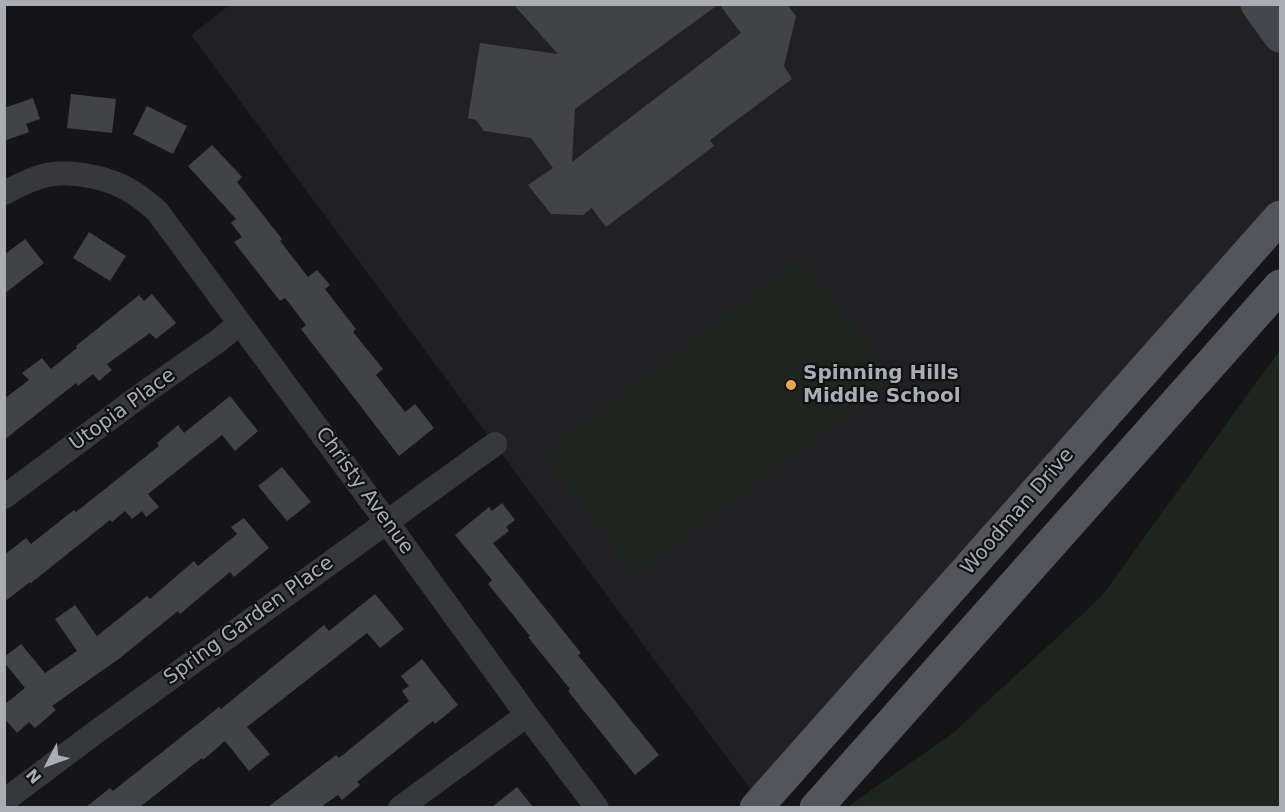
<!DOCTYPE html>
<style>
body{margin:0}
#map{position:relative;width:1285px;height:812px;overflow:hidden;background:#151517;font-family:"DejaVu Sans",sans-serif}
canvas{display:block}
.frame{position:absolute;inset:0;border:6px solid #a8adb6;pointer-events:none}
.north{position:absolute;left:18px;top:734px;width:60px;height:60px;-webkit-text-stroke:4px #101012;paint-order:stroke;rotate:229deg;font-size:16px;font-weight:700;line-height:24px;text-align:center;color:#a8adb6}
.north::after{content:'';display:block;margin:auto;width:21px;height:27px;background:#a8adb6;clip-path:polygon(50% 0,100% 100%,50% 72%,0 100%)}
</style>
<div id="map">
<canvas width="1285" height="812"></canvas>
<div class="frame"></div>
<div class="north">N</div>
</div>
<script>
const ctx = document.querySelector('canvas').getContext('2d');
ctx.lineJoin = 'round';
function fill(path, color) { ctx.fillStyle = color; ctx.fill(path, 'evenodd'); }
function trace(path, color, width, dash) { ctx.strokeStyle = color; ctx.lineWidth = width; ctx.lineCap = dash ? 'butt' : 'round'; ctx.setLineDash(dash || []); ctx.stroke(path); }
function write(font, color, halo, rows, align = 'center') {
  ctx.font = font + ' "DejaVu Sans",sans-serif'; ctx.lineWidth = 4.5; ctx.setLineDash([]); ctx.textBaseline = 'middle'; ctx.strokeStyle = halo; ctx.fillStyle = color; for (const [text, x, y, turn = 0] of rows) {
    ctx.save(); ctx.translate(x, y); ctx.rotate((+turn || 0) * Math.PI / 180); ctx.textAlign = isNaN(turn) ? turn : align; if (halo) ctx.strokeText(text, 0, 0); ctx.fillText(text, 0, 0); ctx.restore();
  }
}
const built = new Path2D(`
 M 231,4 L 1257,5 L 1280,36 L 1280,217 L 760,802 L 191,35 Z`);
const green = new Path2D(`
 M 801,259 L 893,379 L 636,575 L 544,454 Z
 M 1280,350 L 1280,807 L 847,807 L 952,734 L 1101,597 Z`);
const building = new Path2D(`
 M 513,4 L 719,4 L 575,109 L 572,162 L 741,33 L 719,4 L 787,4 L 796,16 L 784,66 L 792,79 L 710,140 L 714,146 L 606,227 L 592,208 L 583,215 L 551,214 L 528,185 L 553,168 L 531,138 L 484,131 L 476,120 L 468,118 L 480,43 L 558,54 Z
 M 71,94 L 116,99 L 112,133 L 67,128 Z
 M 33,98 L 40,119 L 26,124 L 29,132 L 4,141 L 4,108 Z
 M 147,106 L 187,126 L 173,154 L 133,134 Z
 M 212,145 L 242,177 L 237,182 L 282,239 L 280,241 L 308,277 L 317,270 L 330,285 L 325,289 L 356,329 L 353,332 L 383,369 L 376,375 L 405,412 L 415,404 L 434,428 L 399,456 L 301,329 L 306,325 L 285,298 L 280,301 L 234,242 L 242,237 L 231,223 L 236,219 L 188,166 Z
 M 89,232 L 126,256 L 110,281 L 73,258 Z
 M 25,239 L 44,263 L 4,294 L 4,255 Z
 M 152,294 L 176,323 L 156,339 L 150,333 L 107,364 L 112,370 L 99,381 L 93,374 L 78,386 L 76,383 L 4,440 L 4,399 L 29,380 L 22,373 L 42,358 L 51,369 L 77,348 L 76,346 L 139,295 L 144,301 Z
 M 230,396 L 258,431 L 235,451 L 222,435 L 148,494 L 159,507 L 146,517 L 142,511 L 132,519 L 125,511 L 112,522 L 110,520 L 31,583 L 30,582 L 4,602 L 4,555 L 26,538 L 31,544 L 74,510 L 76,512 L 159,446 L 157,443 L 178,425 L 184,433 Z
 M 282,467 L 311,502 L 287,521 L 258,486 Z
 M 502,503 L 515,520 L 506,527 L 509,531 L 493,543 L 581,653 L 578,655 L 659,755 L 635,775 L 568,691 L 570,689 L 528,637 L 530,636 L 488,584 L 492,580 L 455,535 L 489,507 L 492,511 Z
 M 244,518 L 269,548 L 234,577 L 230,572 L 180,614 L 178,611 L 120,658 L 52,706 L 56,710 L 35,728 L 29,722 L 17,733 L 4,718 L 4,705 L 25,688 L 4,662 L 4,657 L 21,644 L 45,673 L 77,651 L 55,619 L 75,605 L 97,636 L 147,596 L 150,599 L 194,561 L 198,566 L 237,534 L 231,527 Z
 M 375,594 L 404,629 L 380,648 L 367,633 L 247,727 L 270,754 L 249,771 L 225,741 L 203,760 L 202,758 L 140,807 L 86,807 L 110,788 L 113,791 L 219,707 L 221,709 L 324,625 L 329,631 Z
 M 422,659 L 458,705 L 435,724 L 433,721 L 357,782 L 360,785 L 342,800 L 338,795 L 321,807 L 268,807 L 336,755 L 339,758 L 409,701 L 402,691 L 409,686 L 401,676 Z
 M 517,787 L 533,807 L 492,807 Z`);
const street = new Path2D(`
 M 4,193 C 18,186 32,178 47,175 C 59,172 72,173 84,175 C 116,180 133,190 157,211 L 386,521 L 527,715 L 597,808
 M 4,497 L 148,390 L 218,341 L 240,323
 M 4,801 L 96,732 L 495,444
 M 400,808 L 527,715`);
const secondary = new Path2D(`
 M 1257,4 L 1280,36`);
const primary = new Path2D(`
 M 756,808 L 1280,217
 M 816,808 L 1280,286`);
const markers = [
 [791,385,6,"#e8a93d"]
];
const poiNames = [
 ["Spinning Hills",803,374],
 ["Middle School",803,397]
];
const streetNames = [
 ["Utopia Place",123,410,-36],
 ["Christy Avenue",364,491,54],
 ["Woodman Drive",1018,512,-49],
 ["Spring Garden Place",249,621,-36]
];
fill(built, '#212124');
fill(green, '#1e251e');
fill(building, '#424347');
trace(street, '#37383c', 24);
trace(secondary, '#45474c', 33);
trace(primary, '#53555b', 33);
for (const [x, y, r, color] of markers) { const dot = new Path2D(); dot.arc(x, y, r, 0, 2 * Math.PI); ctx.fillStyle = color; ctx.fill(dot); trace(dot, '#101012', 2); }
write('bold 20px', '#a8adb6', '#101012', poiNames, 'left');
write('20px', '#a8adb6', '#101012', streetNames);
</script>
